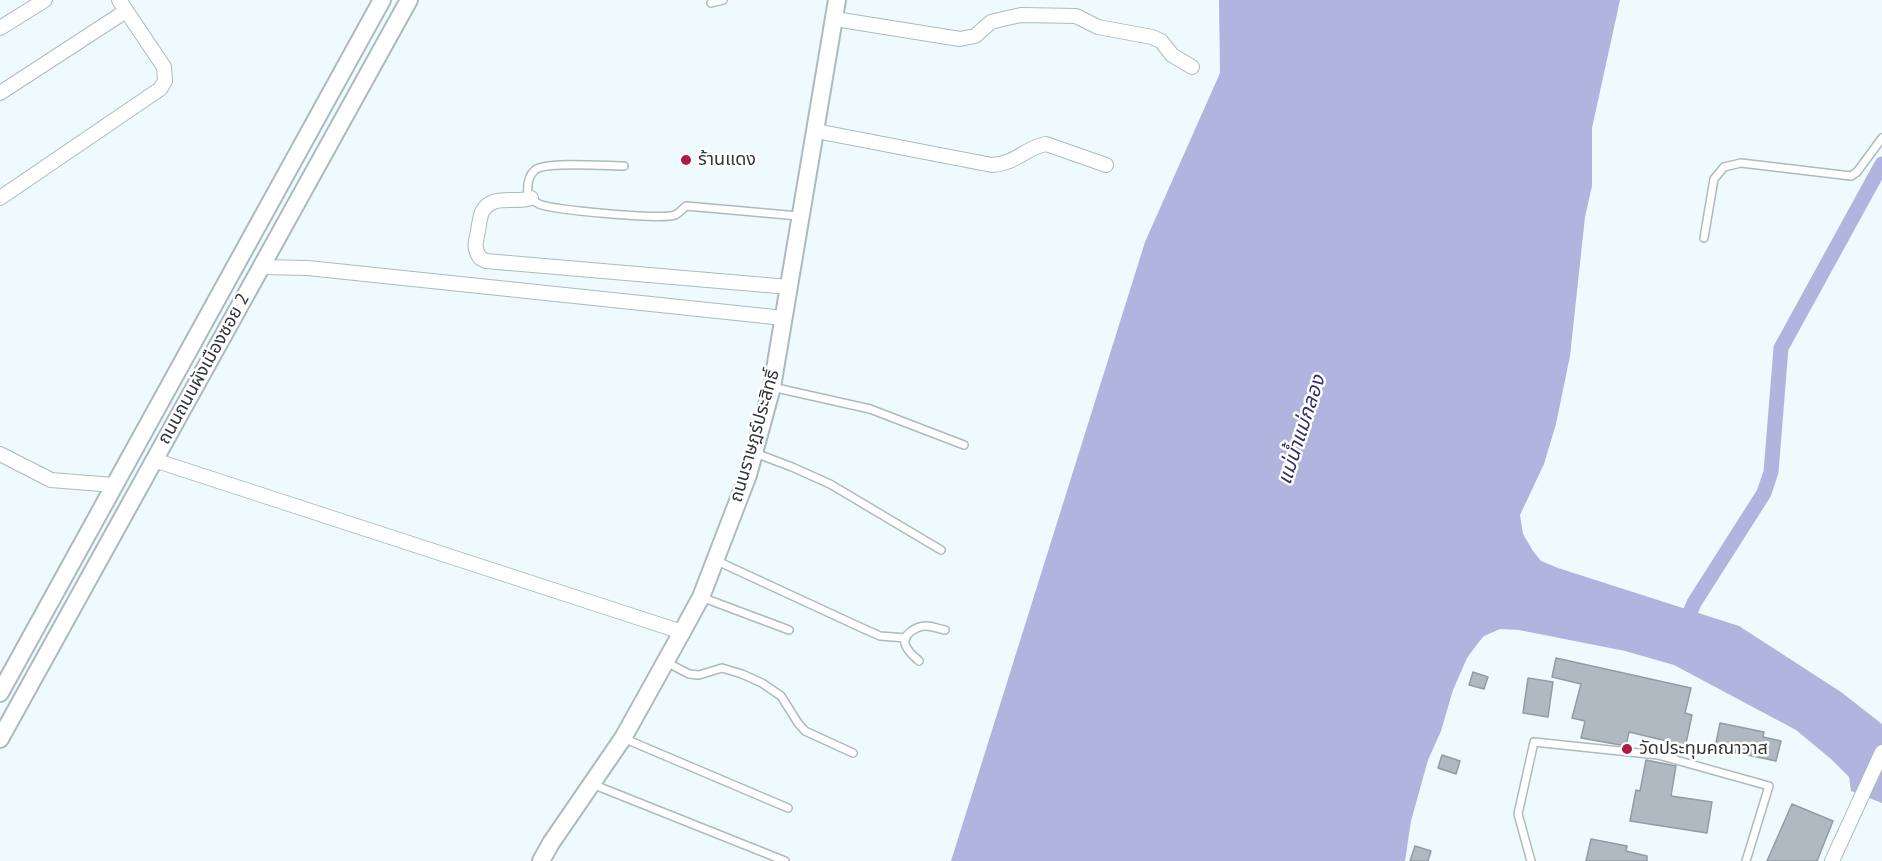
<!DOCTYPE html>
<meta charset="utf-8">
<style>
body{margin:0}
canvas{display:block;background:#effafe}
</style>
<canvas width="1882" height="861"></canvas>
<script>
const ctx = document.querySelector('canvas').getContext('2d');
ctx.lineJoin = 'round';
function fill(path, color) { ctx.fillStyle = color; ctx.fill(path, 'evenodd'); }
function trace(path, color, width, dash) { ctx.strokeStyle = color; ctx.lineWidth = width; ctx.lineCap = dash ? 'butt' : 'round'; ctx.setLineDash(dash || []); ctx.stroke(path); }
function write(font, color, halo, rows, align = 'center') {
  ctx.font = font + ' "PT Sans","Noto Sans Thai",sans-serif'; ctx.lineWidth = 5; ctx.setLineDash([]); ctx.textBaseline = 'middle'; ctx.strokeStyle = halo; ctx.fillStyle = color; for (const [text, x, y, turn = 0] of rows) {
    ctx.save(); ctx.translate(x, y); ctx.rotate((+turn || 0) * Math.PI / 180); ctx.textAlign = isNaN(turn) ? turn : align; if (halo) ctx.strokeText(text, 0, 0); ctx.fillText(text, 0, 0); ctx.restore();
  }
}
const water = new Path2D(`
 M 1219,0 L 1620,0 L 1592,128 L 1592,186 L 1585,217 L 1570,356 L 1556,424 L 1544,464 L 1520,515 L 1523,534 L 1533,551 L 1541,561 L 1558,568 L 1739,626 L 1841,692 L 1882,724 L 1882,803 L 1851,791 L 1849,777 L 1831,759 L 1796,730 L 1674,665 L 1625,651 L 1519,630 L 1500,629 L 1484,636 L 1478,643 L 1467,658 L 1453,690 L 1441,731 L 1428,760 L 1411,821 L 1405,861 L 951,861 L 1145,242 L 1220,73 Z`);
const canal = new Path2D(`
 M 1683,630 L 1694,603 L 1764,493 L 1771,472 L 1781,348 L 1882,164`);
const building = new Path2D(`
 M 1556,658 L 1691,688 L 1685,713 L 1692,715 L 1685,748 L 1679,746 L 1678,755 L 1665,751 L 1667,741 L 1629,732 L 1626,746 L 1581,738 L 1585,721 L 1572,718 L 1581,684 L 1552,677 Z
 M 1473,672 L 1488,677 L 1484,689 L 1469,685 Z
 M 1528,678 L 1553,682 L 1548,717 L 1523,713 Z
 M 1720,723 L 1764,732 L 1763,737 L 1781,741 L 1776,761 L 1715,748 Z
 M 1442,755 L 1460,761 L 1456,774 L 1438,768 Z
 M 1646,760 L 1676,766 L 1671,796 L 1712,802 L 1707,833 L 1630,821 L 1636,790 L 1640,791 Z
 M 1792,804 L 1833,821 L 1817,861 L 1767,861 Z
 M 1591,839 L 1627,846 L 1626,851 L 1647,856 L 1647,861 L 1586,861 Z
 M 1415,846 L 1431,851 L 1428,861 L 1410,861 Z`);
const service = new Path2D(`
 M 711,3 L 723,0
 M 624,166 C 608,166 545,161 535,170 C 528,176 527,187 528,196 C 531,199 535,202 539,204 C 553,210 662,220 675,215 C 679,213 683,209 686,206 L 799,216
 M 1704,238 L 1714,179 L 1724,167 L 1741,163 L 1851,176 L 1857,172 L 1882,138
 M 772,387 L 870,409 L 964,445
 M 755,453 L 792,467 L 830,484 L 941,550
 M 715,560 L 862,628 L 880,636 L 906,638
 M 701,597 L 789,630
 M 919,661 C 915,657 908,652 906,646 C 900,635 917,626 926,626 C 932,626 939,629 945,630
 M 666,662 L 689,674 L 699,675 L 722,668 L 742,674 L 762,683 L 781,696 L 798,723 L 805,731 L 853,753
 M 623,738 L 788,808
 M 592,784 L 785,861
 M 1531,861 L 1518,814 L 1534,742 L 1658,755 L 1769,786 L 1746,861`);
const minor = new Path2D(`
 M 835,19 L 960,39 L 975,36 L 991,22 L 1003,19 L 1021,15 L 1076,16 L 1098,27 L 1152,37 L 1161,41 L 1172,55 L 1192,67
 M 0,28 L 45,0
 M 0,93 L 126,11
 M 816,131 L 992,165 C 1018,163 1024,148 1046,144 L 1106,165
 M 0,198 L 160,89 L 165,81 L 164,67 L 119,0
 M 531,198 C 515,204 492,193 482,212 C 480,217 479,225 478,231 C 476,241 473,248 480,258 L 486,261 L 789,287
 M 261,267 L 308,268 L 784,318
 M 0,454 L 51,480 L 114,485
 M 154,460 L 682,632
 M 1832,861 L 1882,752`);
const tertiary = new Path2D(`
 M 0,693 L 382,0
 M 0,739 L 409,0
 M 541,861 L 551,843 L 623,738 L 682,632 L 701,597 L 748,475 L 772,387 L 837,0`);
const markers = [
 [686,160,6,"#af1c43"],
 [1627,749,6,"#af1c43"]
];
const poiNames = [
 ["ร้านแดง",698,160],
 ["วัดประทุมคณาวาส",1639,749]
];
const streetNames = [
 ["ถนนถนนผังเมืองซอย 2",204,369,-61],
 ["ถนนราษฎร์ประสิทธิ์",755,436,-74]
];
const waterNames = [
 ["แม่น้ำแม่กลอง",1302,430,-72]
];
fill(water, '#b1b4df');
trace(canal, '#b1b4df', 15);
fill(building, '#b0b9c2');
trace(building, '#939ba4', 1.5);
trace(service, '#adbabf', 10);
trace(minor, '#adbabf', 16);
trace(tertiary, '#adbabf', 20);
trace(service, '#fff', 7);
trace(minor, '#fff', 14);
trace(tertiary, '#fff', 16);
for (const [x, y, r, color] of markers) { const dot = new Path2D(); dot.arc(x, y, r, 0, 2 * Math.PI); ctx.fillStyle = color; ctx.fill(dot); trace(dot, '#fff', 2); }
write('18px', '#2f3536', '#fff', poiNames, 'left');
write('18px', '#2f3536', '#fff', streetNames);
write('italic 20px', '#302f65', '#fff', waterNames);
</script>
